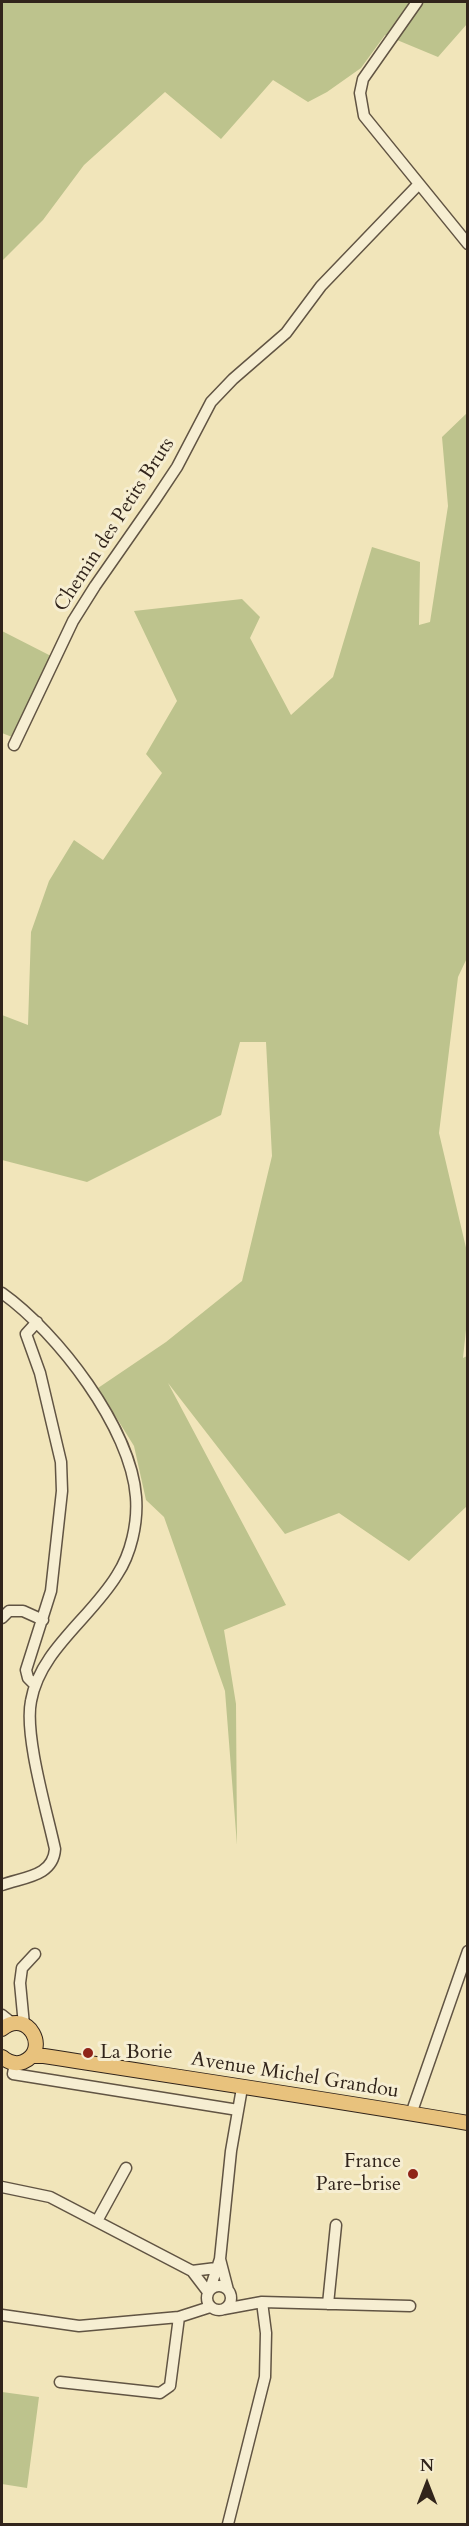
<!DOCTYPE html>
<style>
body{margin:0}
#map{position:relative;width:469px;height:2526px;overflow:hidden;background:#f1e5ba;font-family:Cardo,serif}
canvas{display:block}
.frame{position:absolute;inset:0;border:3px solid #31241b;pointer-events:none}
.north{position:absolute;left:397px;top:2454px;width:60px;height:60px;-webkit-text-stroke:4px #f6eed2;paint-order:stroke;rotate:0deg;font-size:16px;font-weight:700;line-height:24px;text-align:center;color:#31241b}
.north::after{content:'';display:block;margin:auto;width:21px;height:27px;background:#31241b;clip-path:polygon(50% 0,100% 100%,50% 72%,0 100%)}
</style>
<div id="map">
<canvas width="469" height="2526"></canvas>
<div class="frame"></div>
<div class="north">N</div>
</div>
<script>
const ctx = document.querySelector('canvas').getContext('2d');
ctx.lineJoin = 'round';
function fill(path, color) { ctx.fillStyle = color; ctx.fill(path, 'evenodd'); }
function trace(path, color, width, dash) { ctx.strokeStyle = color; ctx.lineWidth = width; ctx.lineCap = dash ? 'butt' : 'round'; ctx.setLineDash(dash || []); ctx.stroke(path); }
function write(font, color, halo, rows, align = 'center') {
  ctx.font = font + ' Cardo,serif'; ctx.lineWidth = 6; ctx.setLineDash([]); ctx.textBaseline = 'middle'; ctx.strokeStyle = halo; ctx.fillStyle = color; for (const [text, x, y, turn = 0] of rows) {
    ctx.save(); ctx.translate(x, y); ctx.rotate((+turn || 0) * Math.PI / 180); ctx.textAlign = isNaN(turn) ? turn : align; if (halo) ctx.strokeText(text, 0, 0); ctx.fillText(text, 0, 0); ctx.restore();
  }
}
const green = new Path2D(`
 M 2,2 L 467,2 L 467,24 L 438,57 L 385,35 L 361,68 L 327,92 L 308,102 L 273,80 L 221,139 L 165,92 L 84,165 L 43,220 L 2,261 Z
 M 467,413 L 468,956 L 458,977 L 439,1133 L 467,1252 L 468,1311 L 463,1358 L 467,1356 L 467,1506 L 409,1561 L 339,1513 L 285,1534 L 168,1383 L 286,1605 L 224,1630 L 236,1704 L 237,1845 L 225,1691 L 164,1517 L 146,1500 L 134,1446 L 98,1388 L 166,1342 L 242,1281 L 272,1156 L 266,1042 L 240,1042 L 221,1115 L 87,1182 L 2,1160 L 2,1015 L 28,1025 L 31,932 L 49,881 L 74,840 L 103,860 L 162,773 L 146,754 L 177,701 L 134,611 L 242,599 L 260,617 L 250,638 L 291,715 L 333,677 L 372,547 L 420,562 L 419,625 L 430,622 L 448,506 L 442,437 Z
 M 2,631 L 51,656 L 12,737 L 2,733 Z
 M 2,2392 L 39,2397 L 27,2488 L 2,2484 Z`);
const minor = new Path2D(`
 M 417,2 L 363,79 L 360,93 L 364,116 L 468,244
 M 14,745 L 73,621 L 95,586 L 155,500 L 177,467 L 211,402 L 233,379 L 286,333 L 321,286 L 418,185
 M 2,1293 C 57,1332 131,1428 136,1497 C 138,1523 131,1554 117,1575 C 91,1618 40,1650 31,1701 C 24,1735 47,1812 55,1849 C 53,1877 23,1877 2,1885
 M 2,1618 L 9,1611 L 23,1611 L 43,1620
 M 35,1685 L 28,1678 L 26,1670 L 51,1591 L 62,1491 L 61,1462 L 40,1373 L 26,1334 L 37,1322
 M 2,2015 L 12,2023
 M 24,2025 L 20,1983 L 22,1968 L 35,1954
 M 15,2063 L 13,2074 L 238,2110
 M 411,2114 L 468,1951
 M 2,2187 L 50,2197 L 192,2271
 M 97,2221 L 126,2168
 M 220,2259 L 231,2151 L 242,2088
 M207 2298a12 12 0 1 1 24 0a12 12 0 1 1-24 0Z
 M 210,2289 L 220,2259 L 228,2290
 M 208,2292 L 192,2271 L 216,2268
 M 328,2304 L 336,2225
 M 224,2309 L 262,2302 L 410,2306
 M 2,2315 L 79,2326 L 179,2317 L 210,2307
 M 60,2382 L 160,2393 L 170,2386 L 179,2317
 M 228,2524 L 265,2377 L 266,2333 L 262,2302`);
const major = new Path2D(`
 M 2,2029 C 28,2007 51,2051 23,2062 C 15,2065 8,2062 2,2057
 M 32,2056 L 44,2056 C 185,2078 327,2099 468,2123`);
const markers = [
 [88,2053,6,"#8f2418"],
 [413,2174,6,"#8f2418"]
];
const streetNames = [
 ["Chemin des Petits Bruts",115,525,-57],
 ["Avenue Michel Grandou",295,2076,9]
];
const poiNames = [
 ["La Borie",100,2053],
 ["France",401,2162,"right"],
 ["Pare-brise",401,2185,"right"]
];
fill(green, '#bdc38d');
trace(minor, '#615443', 13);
trace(major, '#31241b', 16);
trace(minor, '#f6eed2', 10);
trace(major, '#e8c27d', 14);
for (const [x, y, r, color] of markers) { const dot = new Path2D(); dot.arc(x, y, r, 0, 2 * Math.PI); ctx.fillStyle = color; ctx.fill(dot); trace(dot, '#f6eed2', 2); }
write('20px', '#31241b', '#f6eed2', streetNames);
write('20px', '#31241b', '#f6eed2', poiNames, 'left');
</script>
